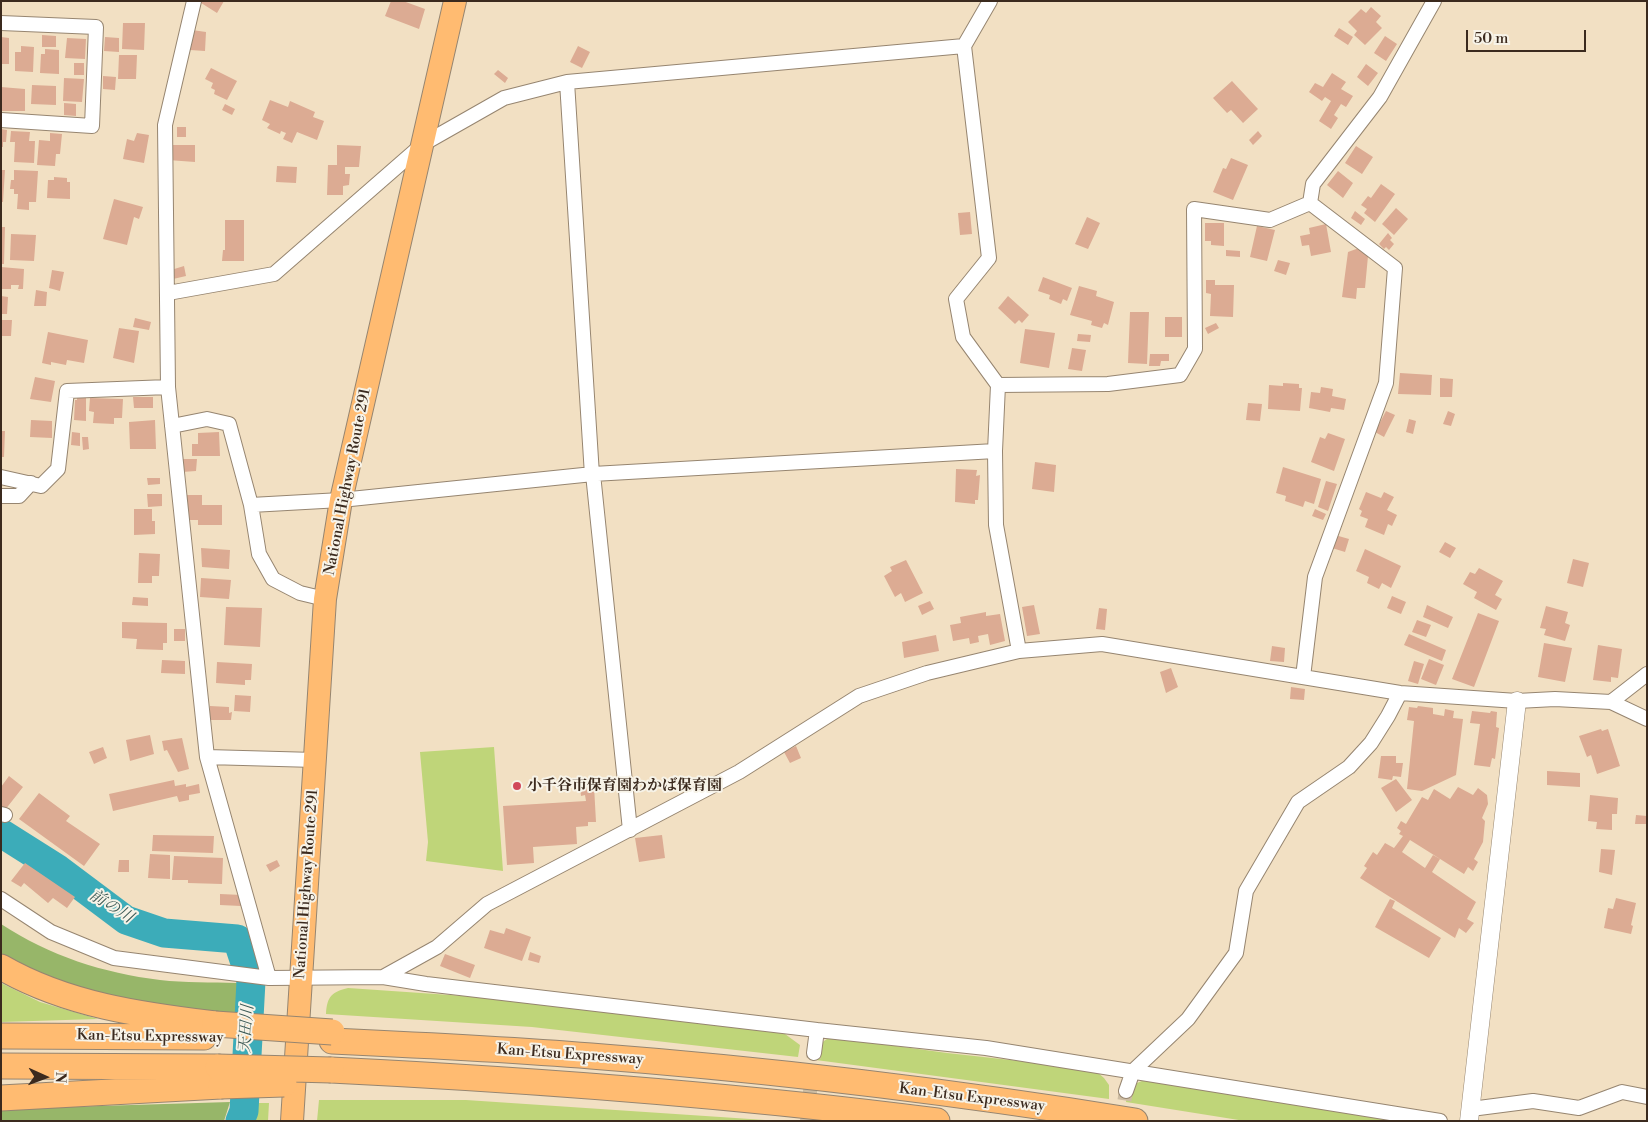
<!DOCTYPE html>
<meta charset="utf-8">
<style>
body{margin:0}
#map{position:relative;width:1648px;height:1122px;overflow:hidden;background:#f2e0c3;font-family:"Libre Bodoni",serif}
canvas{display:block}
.frame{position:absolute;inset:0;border:2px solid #3b2a1e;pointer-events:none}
.north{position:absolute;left:20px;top:1052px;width:50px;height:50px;-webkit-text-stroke:4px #f7f3e8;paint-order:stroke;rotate:92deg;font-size:14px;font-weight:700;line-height:20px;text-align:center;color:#3b2a1e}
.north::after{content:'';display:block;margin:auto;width:18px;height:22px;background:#3b2a1e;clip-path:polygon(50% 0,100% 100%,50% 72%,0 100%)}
.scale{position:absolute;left:1466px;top:30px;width:120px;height:22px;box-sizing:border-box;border:2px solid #3b2a1e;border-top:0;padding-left:6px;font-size:15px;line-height:18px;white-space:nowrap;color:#3b2a1e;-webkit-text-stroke:4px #f7f3e8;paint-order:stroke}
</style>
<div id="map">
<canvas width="1648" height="1122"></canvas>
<div class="frame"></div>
<div class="north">N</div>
<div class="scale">50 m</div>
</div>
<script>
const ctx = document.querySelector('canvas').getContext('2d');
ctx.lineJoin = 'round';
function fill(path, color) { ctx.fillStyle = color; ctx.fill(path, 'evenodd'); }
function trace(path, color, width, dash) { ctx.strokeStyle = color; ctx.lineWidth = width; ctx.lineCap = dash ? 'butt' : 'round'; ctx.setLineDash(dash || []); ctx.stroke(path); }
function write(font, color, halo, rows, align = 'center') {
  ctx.font = font + ' "Libre Bodoni","Noto Serif JP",serif'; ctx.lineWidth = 4; ctx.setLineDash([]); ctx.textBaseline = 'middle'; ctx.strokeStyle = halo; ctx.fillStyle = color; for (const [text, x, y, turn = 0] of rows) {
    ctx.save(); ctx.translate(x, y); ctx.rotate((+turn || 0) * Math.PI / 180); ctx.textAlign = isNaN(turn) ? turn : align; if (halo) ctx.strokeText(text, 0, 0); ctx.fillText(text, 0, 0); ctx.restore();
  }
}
const green = new Path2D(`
 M 494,747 L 503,871 L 426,861 L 428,842 L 420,752 Z
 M 1,983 L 40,1002 L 98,1019 L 1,1022 Z
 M 348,988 L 523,1000 L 770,1031 L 785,1034 L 800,1045 L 798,1057 L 532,1027 L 326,1014 C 327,996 332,992 348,988 Z
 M 827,1039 L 845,1039 L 947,1053 L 1065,1066 L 1097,1072 L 1104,1078 L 1109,1085 L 1109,1099 L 816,1060 C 818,1051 818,1044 827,1039 Z
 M 1142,1081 L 1166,1082 L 1400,1121 L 1245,1121 L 1126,1102 L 1127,1093 L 1132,1085 Z
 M 319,1100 L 466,1100 L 780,1121 L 317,1121 Z
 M 249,1103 L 269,1103 L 268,1121 L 244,1121 Z`);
const forest = new Path2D(`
 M 1,924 C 50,956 103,973 160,980 C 185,983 211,982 237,983 L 240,997 L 239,1013 L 177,1009 L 88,993 L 1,957 Z
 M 230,1102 L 224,1121 L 1,1121 L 1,1109 Z`);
const river = new Path2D(`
 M 1,833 L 58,869 L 126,920 L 164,933 L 237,939 L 251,981 L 244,1111 L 240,1121`);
const building = new Path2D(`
 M 198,1 L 224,1 L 217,13 Z
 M 391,1 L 403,1 L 425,9 L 419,29 L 385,16 Z
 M 1371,7 L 1381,16 L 1376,22 L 1382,28 L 1365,45 L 1354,35 L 1357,31 L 1348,22 L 1361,9 L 1366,13 Z
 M 123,23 L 145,23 L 144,50 L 122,49 Z
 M 1339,28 L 1353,37 L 1348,45 L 1334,36 Z
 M 192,30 L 206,32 L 205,51 L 190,50 Z
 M 42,35 L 56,36 L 56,47 L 42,47 Z
 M 1385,36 L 1397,44 L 1386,61 L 1374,53 Z
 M 1,37 L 9,38 L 9,64 L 1,64 Z
 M 105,37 L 119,38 L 119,52 L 104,51 Z
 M 67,38 L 86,39 L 85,59 L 65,58 Z
 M 21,46 L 34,47 L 33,72 L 15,71 L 15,52 L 21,52 Z
 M 578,46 L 590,52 L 582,68 L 570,62 Z
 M 45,49 L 59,50 L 59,74 L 40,73 L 41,54 L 45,54 Z
 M 119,55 L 137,55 L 136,79 L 118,79 Z
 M 74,63 L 84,63 L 84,75 L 74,75 Z
 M 1366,64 L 1378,73 L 1368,86 L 1357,77 Z
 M 211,68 L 237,81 L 227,100 L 214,94 L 215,90 L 211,88 L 213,83 L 205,79 Z
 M 498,70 L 508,78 L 505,83 L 494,74 Z
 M 1332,73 L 1346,82 L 1341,89 L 1353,96 L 1346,107 L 1341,104 L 1334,115 L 1338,118 L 1331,129 L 1319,121 L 1331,101 L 1325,97 L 1322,101 L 1309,92 L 1315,83 L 1323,87 Z
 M 103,76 L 116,77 L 115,90 L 103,89 Z
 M 64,78 L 84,79 L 82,102 L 63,101 Z
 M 1232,81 L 1258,109 L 1243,123 L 1231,110 L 1227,113 L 1213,98 Z
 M 32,85 L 56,86 L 56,105 L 31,104 Z
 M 1,87 L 25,89 L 25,111 L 1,111 Z
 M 270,100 L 288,107 L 290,101 L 315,112 L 313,117 L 324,121 L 317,140 L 297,132 L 292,143 L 283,139 L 286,133 L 281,131 L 280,134 L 267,128 L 270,124 L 262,120 Z
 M 64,103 L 76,104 L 76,116 L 64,115 Z
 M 225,104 L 235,109 L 232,115 L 222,110 Z
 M 177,127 L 186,127 L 186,137 L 177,137 Z
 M 1,129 L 7,130 L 6,142 L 3,142 L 3,147 L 1,147 Z
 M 11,131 L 30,132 L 29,141 L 35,141 L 34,163 L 14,162 L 15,142 L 10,142 Z
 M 1258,131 L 1262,136 L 1253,145 L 1249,140 Z
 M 50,133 L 62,134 L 60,154 L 56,154 L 55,166 L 37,165 L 39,140 L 50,141 Z
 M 137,133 L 149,135 L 144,163 L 123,159 L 127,139 L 134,141 Z
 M 169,145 L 195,145 L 195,162 L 168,160 Z
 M 337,145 L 361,146 L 359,167 L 345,167 L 345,174 L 350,174 L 349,185 L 343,186 L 343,195 L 327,195 L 328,165 L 337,165 Z
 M 1356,146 L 1373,157 L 1362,174 L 1345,163 Z
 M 1231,158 L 1248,165 L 1233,200 L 1213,192 L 1223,168 L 1226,169 Z
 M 277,166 L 297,167 L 296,183 L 276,182 Z
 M 1,170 L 5,170 L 3,202 L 1,202 Z
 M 14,170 L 38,171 L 36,202 L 29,202 L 29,210 L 17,209 L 18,194 L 14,194 L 14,189 L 10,189 L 11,180 L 14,180 Z
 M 1338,171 L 1353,183 L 1343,198 L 1327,185 Z
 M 54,177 L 67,178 L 67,182 L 70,182 L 70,199 L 47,198 L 48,180 L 54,180 Z
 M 1381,184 L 1395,194 L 1375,222 L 1364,213 L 1367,209 L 1361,205 L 1368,196 L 1371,198 Z
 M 114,199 L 143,207 L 139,219 L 134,217 L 127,245 L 103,239 Z
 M 1396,208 L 1408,219 L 1394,235 L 1382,224 Z
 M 1355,211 L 1365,219 L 1361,225 L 1351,218 Z
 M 970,212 L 972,234 L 960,235 L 958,213 Z
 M 1087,217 L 1100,223 L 1088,249 L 1075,244 Z
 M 225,220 L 244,220 L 244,261 L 222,261 L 223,250 L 225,250 Z
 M 1205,223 L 1224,223 L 1224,246 L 1211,245 L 1211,241 L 1205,241 Z
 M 1326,224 L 1331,252 L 1311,256 L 1309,245 L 1302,246 L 1300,236 L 1310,234 L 1309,228 Z
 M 1257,226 L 1275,230 L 1267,261 L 1250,257 Z
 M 1,227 L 5,227 L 4,264 L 1,264 Z
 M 1388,233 L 1392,238 L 1390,240 L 1394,244 L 1389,250 L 1386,247 L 1384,249 L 1379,244 Z
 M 11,234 L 36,235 L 34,261 L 10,260 Z
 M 1359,248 L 1368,256 L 1365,288 L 1357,288 L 1356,299 L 1342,297 L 1348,252 Z
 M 1226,250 L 1240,251 L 1240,257 L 1226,256 Z
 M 1278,260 L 1290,263 L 1286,275 L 1274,271 Z
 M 184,266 L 186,276 L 173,279 L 171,270 Z
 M 1,267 L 24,269 L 23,289 L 18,289 L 19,285 L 11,285 L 11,289 L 1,289 Z
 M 52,270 L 64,272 L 60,291 L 49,288 Z
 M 1043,277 L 1072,288 L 1067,301 L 1063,299 L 1061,304 L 1049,299 L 1050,295 L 1038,291 Z
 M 1206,280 L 1215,280 L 1215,285 L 1234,285 L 1233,317 L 1210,316 L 1211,294 L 1206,293 Z
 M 1079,286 L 1097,291 L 1096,296 L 1114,302 L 1108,325 L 1104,323 L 1102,328 L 1091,325 L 1092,321 L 1070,315 Z
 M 36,290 L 47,292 L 46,306 L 34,306 Z
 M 1,296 L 8,297 L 7,314 L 1,314 Z
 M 1008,296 L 1029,315 L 1022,323 L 1019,320 L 1015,324 L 998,308 Z
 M 1130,312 L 1149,312 L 1147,364 L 1128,363 Z
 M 1165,317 L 1182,317 L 1182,337 L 1165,337 Z
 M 135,318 L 151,322 L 149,330 L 133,327 Z
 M 1,320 L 12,320 L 11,336 L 1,336 Z
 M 1216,323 L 1219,328 L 1208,334 L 1205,328 Z
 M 119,328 L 139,331 L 134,363 L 113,358 Z
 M 1025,329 L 1055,333 L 1049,368 L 1020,363 Z
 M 48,332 L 88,340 L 84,363 L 67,360 L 66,365 L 51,362 L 51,365 L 42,363 Z
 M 1078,334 L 1091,335 L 1090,342 L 1077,341 Z
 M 1072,348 L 1086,350 L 1082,371 L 1068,369 Z
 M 1150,354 L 1169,354 L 1169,361 L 1161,361 L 1160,366 L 1149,366 Z
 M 1400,373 L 1432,375 L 1431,395 L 1398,394 Z
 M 35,377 L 55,381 L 51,402 L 30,399 Z
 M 1440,378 L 1453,379 L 1452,397 L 1440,397 Z
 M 1283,383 L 1299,384 L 1299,388 L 1302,388 L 1300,411 L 1268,409 L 1269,385 L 1283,386 Z
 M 1321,387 L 1333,389 L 1332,396 L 1346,399 L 1344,410 L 1331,408 L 1330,412 L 1309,408 L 1311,392 L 1320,393 Z
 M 77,395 L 86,396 L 86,421 L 74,420 L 75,400 L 77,400 Z
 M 133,397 L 153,397 L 153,408 L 134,408 Z
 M 90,398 L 123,399 L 122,418 L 114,418 L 114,424 L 93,423 L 94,412 L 89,411 Z
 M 1248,403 L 1262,404 L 1260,421 L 1246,420 Z
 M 1386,411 L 1395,415 L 1384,437 L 1375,432 Z
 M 1448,411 L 1455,414 L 1451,426 L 1443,424 Z
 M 1409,419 L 1416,421 L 1413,434 L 1406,432 Z
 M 31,420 L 52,421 L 52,438 L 30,437 Z
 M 155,420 L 156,449 L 130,449 L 129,422 Z
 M 1,431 L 5,431 L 4,457 L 1,457 Z
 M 72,432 L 80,433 L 80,446 L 71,445 Z
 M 219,432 L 220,456 L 192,456 L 192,444 L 198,444 L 198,433 Z
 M 1328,433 L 1345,439 L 1334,471 L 1311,462 L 1320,437 L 1325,439 Z
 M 82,437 L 88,437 L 89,449 L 83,450 Z
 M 182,459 L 197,459 L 196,471 L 182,472 Z
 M 1035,462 L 1056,465 L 1054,492 L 1032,489 Z
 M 1283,467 L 1321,479 L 1314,504 L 1305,501 L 1303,507 L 1285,501 L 1286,496 L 1276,493 Z
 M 956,469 L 977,470 L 976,476 L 980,475 L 978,500 L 975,500 L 975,504 L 955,502 Z
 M 147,478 L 160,478 L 160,484 L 148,485 Z
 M 1326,481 L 1337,484 L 1328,511 L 1318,507 Z
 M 1366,492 L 1381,498 L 1384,492 L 1394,497 L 1387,510 L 1397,515 L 1392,526 L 1388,524 L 1384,535 L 1365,527 L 1368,519 L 1360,516 L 1362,511 L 1359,509 Z
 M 147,494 L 162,494 L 162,506 L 148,507 Z
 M 185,495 L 202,495 L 202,505 L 222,505 L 222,525 L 198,525 L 198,520 L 186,520 Z
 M 134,509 L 152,509 L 152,521 L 155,521 L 155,534 L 134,535 Z
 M 1315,509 L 1326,514 L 1323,520 L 1312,516 Z
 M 1335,535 L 1349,539 L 1345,552 L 1332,548 Z
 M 1445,542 L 1456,548 L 1450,558 L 1439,552 Z
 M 201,548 L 230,550 L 229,569 L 202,567 Z
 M 1365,549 L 1401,566 L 1391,588 L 1382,583 L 1379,589 L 1367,583 L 1369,577 L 1356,571 Z
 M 139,553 L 160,554 L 159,576 L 152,576 L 152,583 L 138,583 Z
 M 1573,559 L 1589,563 L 1583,587 L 1567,583 Z
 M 906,560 L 923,593 L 905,602 L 901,593 L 895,597 L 884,576 L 892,571 L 890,567 Z
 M 1479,568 L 1503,581 L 1495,595 L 1502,599 L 1496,610 L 1474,598 L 1477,592 L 1463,584 L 1470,572 L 1475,574 Z
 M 201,578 L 231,580 L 229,599 L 200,597 Z
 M 1392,596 L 1406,602 L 1401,614 L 1387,608 Z
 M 133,597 L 148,598 L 148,606 L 132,605 Z
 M 930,601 L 934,609 L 922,615 L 918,606 Z
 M 1034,605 L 1040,634 L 1027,636 L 1022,607 Z
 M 1427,605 L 1453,617 L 1448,628 L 1423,617 Z
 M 1546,606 L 1568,612 L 1565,623 L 1570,625 L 1565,641 L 1544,635 L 1546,629 L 1540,628 Z
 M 226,607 L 262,608 L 260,647 L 224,645 Z
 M 1099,608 L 1107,609 L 1105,630 L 1096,629 Z
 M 986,612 L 986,616 L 1000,614 L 1005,641 L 990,645 L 988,634 L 978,636 L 979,642 L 970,644 L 969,638 L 953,641 L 950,625 L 961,623 L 960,617 Z
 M 1478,613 L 1499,621 L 1474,687 L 1452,679 Z
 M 1417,620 L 1431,625 L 1426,637 L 1412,632 Z
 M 122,622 L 167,623 L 167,643 L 163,643 L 163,650 L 136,649 L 137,639 L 122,638 Z
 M 174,629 L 185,629 L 185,641 L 174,641 Z
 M 1409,634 L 1446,650 L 1442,661 L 1404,645 Z
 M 936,635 L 939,651 L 904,658 L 902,642 Z
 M 1544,643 L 1572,648 L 1565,682 L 1538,677 Z
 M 1598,645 L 1622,649 L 1618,678 L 1611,677 L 1611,682 L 1593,680 Z
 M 1272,646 L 1285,648 L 1284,662 L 1270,661 Z
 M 1429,659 L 1444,665 L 1436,685 L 1421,679 Z
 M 162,660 L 185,661 L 185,674 L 161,673 Z
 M 1414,661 L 1424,664 L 1418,684 L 1408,681 Z
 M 217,662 L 252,664 L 251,680 L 245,680 L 245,685 L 216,683 Z
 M 1171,668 L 1178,687 L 1166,693 L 1160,672 Z
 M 1291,687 L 1305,689 L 1304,700 L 1290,699 Z
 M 235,695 L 251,696 L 250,712 L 234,711 Z
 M 210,706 L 229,707 L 229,713 L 232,712 L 231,720 L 210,720 Z
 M 1418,706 L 1433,708 L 1433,714 L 1444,716 L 1445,709 L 1454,711 L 1453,718 L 1463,719 L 1456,775 L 1422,791 L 1407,789 L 1414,721 L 1407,720 L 1409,707 L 1417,708 Z
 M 1472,711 L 1490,713 L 1491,711 L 1497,712 L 1496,727 L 1499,728 L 1495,759 L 1492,758 L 1490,767 L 1474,765 L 1480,724 L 1470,723 Z
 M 1601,729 L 1602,731 L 1608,729 L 1620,766 L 1597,774 L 1591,755 L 1587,757 L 1579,736 Z
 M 150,735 L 154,754 L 130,761 L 126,740 Z
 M 182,738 L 189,769 L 178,772 L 167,750 L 164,751 L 162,741 Z
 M 796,746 L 801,758 L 790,763 L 784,752 Z
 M 103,747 L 107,758 L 94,764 L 89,752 Z
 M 1381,756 L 1396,756 L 1396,763 L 1403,763 L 1401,777 L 1393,776 L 1392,780 L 1378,778 Z
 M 1547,771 L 1580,773 L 1580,787 L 1547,785 Z
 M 9,776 L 23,787 L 5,810 L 1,806 L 1,787 Z
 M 1396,779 L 1412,800 L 1396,812 L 1381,788 Z
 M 174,780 L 175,786 L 186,784 L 186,787 L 199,784 L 200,793 L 189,795 L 189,800 L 179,802 L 177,796 L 113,811 L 109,794 Z
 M 594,786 L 596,822 L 588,822 L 588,826 L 576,827 L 577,844 L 533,847 L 534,863 L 507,865 L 503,806 L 586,801 L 585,795 L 581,796 L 580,787 Z
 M 1458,787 L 1473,795 L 1478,788 L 1487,795 L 1488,804 L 1482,818 L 1485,821 L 1483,842 L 1474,859 L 1478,862 L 1473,871 L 1468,867 L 1464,874 L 1410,840 L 1402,852 L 1425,868 L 1433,855 L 1440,859 L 1432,872 L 1476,902 L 1467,919 L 1474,923 L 1466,933 L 1459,928 L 1455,938 L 1360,878 L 1367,868 L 1364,866 L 1373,852 L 1377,855 L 1385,843 L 1394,848 L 1403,836 L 1399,834 L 1401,831 L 1397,828 L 1401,821 L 1406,824 L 1422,797 L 1428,800 L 1434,789 L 1450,799 Z
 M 39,793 L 70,816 L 66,821 L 100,844 L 84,866 L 19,819 Z
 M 1590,795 L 1618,798 L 1617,814 L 1612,814 L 1612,830 L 1596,829 L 1597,822 L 1588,821 Z
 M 1636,815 L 1647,816 L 1647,824 L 1635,824 Z
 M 153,835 L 214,836 L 213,853 L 152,851 Z
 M 662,835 L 665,858 L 639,862 L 635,838 Z
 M 1601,849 L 1615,850 L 1612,875 L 1599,872 Z
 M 150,854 L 170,855 L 170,879 L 148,878 Z
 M 174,856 L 223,858 L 222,884 L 188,883 L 188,880 L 172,880 Z
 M 119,860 L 129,860 L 129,872 L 118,872 Z
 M 277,860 L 280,866 L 270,872 L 266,865 Z
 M 25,863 L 75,897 L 67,908 L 53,898 L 48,903 L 24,883 L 21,887 L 11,881 Z
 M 220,894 L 242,895 L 241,906 L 220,905 Z
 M 1616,898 L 1636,903 L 1631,925 L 1633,926 L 1631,934 L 1604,928 L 1608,908 L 1613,909 Z
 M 1390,899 L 1395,901 L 1392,908 L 1441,938 L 1429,958 L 1375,927 Z
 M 506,928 L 531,937 L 522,961 L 484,948 L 490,930 L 504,934 Z
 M 530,952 L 541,956 L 539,963 L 528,960 Z
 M 445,954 L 475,965 L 470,978 L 440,966 Z`);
const minorTunnel = new Path2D(`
 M 807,1121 L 814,1053
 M 1121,1121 L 1126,1091`);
const minor = new Path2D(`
 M 194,1 L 165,125 L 168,387 L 207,757 L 269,978
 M 990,1 L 964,46 L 989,258 L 956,299 L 963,337 L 998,385 L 995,451 L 996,525 L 1019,651
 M 1,23 L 96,27 L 92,126 L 1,120
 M 567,82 L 592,475
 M 1310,203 L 1313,184 L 1380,97 L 1434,1
 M 168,293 L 274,274 L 423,144 L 504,98 L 567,82 L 964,46
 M 998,385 L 1108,384 L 1180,375 L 1195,349 L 1194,209 L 1270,220 L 1310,203
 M 172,426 L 207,419 L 229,424 L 251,505 L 341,500 L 593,474 L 995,451
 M 593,474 L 630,830
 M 1,477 L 41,486 L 58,469 L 67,391 L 168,387
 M 1,496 L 19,496 L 31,483
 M 251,505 L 259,554 L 273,579 L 300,593 L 325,599
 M 1303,677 L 1315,577 L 1386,383 L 1395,268 L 1310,203
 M 1611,702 L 1647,674
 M 207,757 L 315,760
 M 1,814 L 5,815
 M 1,899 L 51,932 L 114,958 L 269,978 L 383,977 L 426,984 L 817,1030
 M 383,977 L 437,947 L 487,904 L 739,772 L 859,696 L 927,673 L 1019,651 L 1102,644 L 1400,693 L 1517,701 L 1555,699 L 1611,702 L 1647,719
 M 814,1053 L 817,1030 L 986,1048 L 1440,1121
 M 1126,1091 L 1133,1071 L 1188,1019 L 1236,953 L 1246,891 L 1298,802 L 1349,767 L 1371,743 L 1388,716 L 1400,693
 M 1471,1109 L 1533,1101 L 1579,1108 L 1622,1092 L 1647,1097`);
const tertiary = new Path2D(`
 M 1469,1121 L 1517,701`);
const trunk = new Path2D(`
 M 292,1121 L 325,599 L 341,500 L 455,1`);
const motorway = new Path2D(`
 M 1,967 C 67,1005 141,1015 215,1024
 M 1,1036 L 204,1037
 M 332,1041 C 419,1045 505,1049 591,1056 C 773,1070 955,1092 1135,1121
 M 1,1066 L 218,1067
 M 331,1070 C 534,1080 736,1095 937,1121
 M 1,1098 L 221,1086`);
const motorwayBridge = new Path2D(`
 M 215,1024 L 332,1032
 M 218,1067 L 331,1070
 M 221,1086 L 284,1084`);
const markers = [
 [517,786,5,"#d1495b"]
];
const streetNames = [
 ["National Highway Route 291",348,482,-79],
 ["National Highway Route 291",307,884,-86],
 ["Kan-Etsu Expressway",150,1037,1],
 ["Kan-Etsu Expressway",570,1055,4],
 ["Kan-Etsu Expressway",972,1098,7]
];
const poiNames = [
 ["小千谷市保育園わかば保育園",527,786]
];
const waterNames = [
 ["前の川",111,907,32],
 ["天田川",247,1029,-86]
];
fill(green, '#bfd579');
fill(forest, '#97b669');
trace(river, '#3cacb9', 29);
fill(building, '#dcab93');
trace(minorTunnel, '#cdbca2', 14, [14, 7]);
trace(minor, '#968570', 16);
trace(tertiary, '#968570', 19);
trace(trunk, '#968570', 24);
trace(motorway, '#968570', 27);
trace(minor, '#fff', 14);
trace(tertiary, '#fff', 18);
trace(trunk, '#ffbb71', 22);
trace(motorway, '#ffbb71', 25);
trace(motorwayBridge, '#968570', 27, []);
trace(motorwayBridge, '#ffbb71', 25);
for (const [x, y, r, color] of markers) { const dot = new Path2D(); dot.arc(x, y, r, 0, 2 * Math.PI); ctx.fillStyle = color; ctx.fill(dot); trace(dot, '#f7f3e8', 2); }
write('15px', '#3b2a1e', '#f7f3e8', streetNames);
write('bold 15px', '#3b2a1e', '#f7f3e8', poiNames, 'left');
write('italic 16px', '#3b5854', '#f7f3e8', waterNames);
</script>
